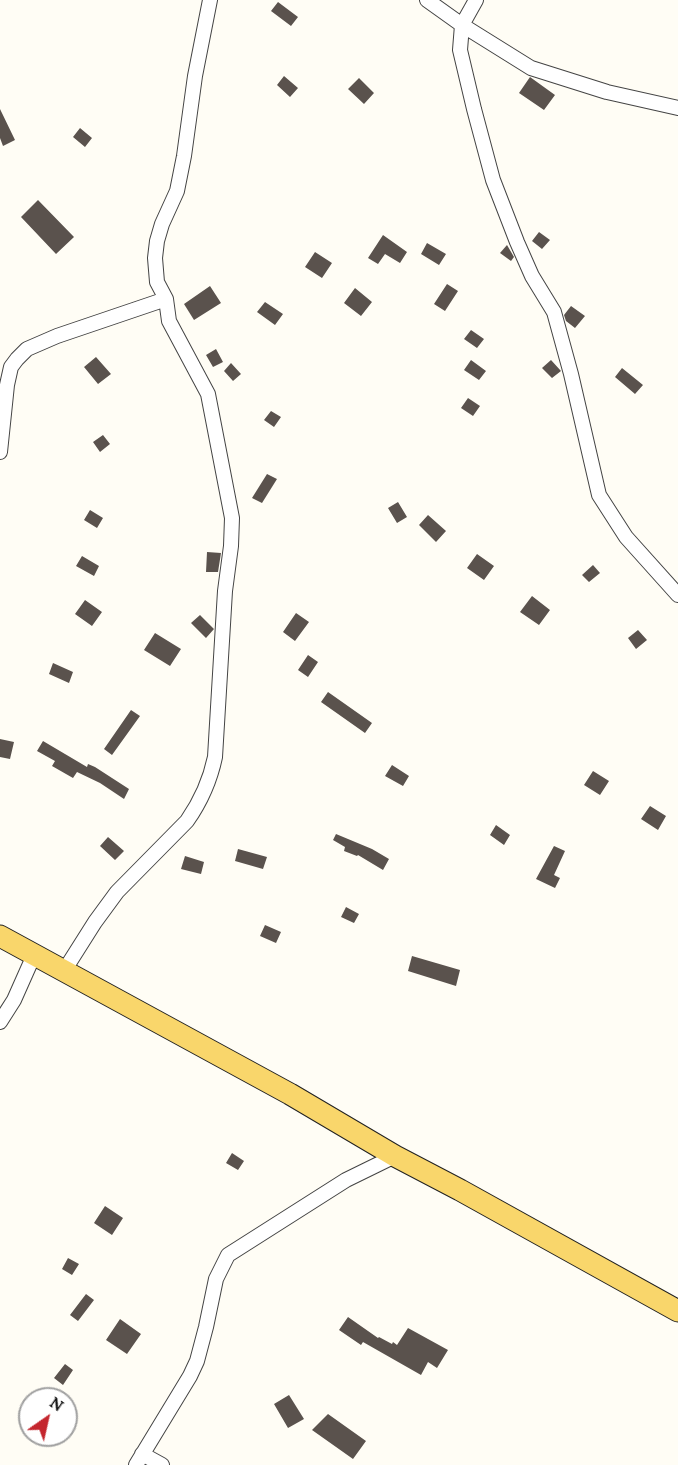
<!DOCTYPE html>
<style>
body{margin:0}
#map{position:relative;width:678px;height:1465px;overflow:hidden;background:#fffdf5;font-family:Lora,serif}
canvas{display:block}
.north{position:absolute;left:18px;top:1387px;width:60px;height:60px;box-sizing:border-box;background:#fff;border:2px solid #a0a0a0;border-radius:50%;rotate:34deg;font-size:16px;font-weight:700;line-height:24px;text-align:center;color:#111}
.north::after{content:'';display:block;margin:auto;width:21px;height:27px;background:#c4262e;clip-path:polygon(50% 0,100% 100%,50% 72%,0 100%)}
</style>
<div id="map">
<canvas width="678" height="1465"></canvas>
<div class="north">N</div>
</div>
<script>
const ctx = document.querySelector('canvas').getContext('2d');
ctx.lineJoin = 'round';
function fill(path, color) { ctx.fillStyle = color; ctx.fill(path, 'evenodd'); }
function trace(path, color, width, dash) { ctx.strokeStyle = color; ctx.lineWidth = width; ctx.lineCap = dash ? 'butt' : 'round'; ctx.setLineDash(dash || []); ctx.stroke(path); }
const building = new Path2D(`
 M 278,2 L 298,17 L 291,26 L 271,11 Z
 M 284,76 L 298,88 L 290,97 L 277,85 Z
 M 530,77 L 555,95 L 544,110 L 519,93 Z
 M 359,78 L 374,93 L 364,104 L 348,89 Z
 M 0,109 L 15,140 L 3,146 L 0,138 Z
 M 80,128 L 92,138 L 85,147 L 73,137 Z
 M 38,200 L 74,237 L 56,254 L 21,217 Z
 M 539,232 L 550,240 L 542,249 L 532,241 Z
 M 383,235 L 407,252 L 400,263 L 385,254 L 378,264 L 368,258 Z
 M 427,243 L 446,254 L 439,265 L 421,254 Z
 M 507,245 L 514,257 L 511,261 L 500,253 Z
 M 315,252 L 332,263 L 322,278 L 305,267 Z
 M 447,284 L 458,291 L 445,311 L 434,304 Z
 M 210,286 L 221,303 L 194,320 L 184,304 Z
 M 355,288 L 372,302 L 361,316 L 344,303 Z
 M 265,302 L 283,314 L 275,325 L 257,312 Z
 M 571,306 L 585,316 L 575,328 L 566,321 L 564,315 Z
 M 471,330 L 484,339 L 477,348 L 464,339 Z
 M 216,349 L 223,362 L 213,367 L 206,355 Z
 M 96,357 L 111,374 L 98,384 L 84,367 Z
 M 471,360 L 486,371 L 479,380 L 464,370 Z
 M 551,360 L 561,371 L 552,378 L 542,368 Z
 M 231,363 L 241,374 L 233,381 L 224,371 Z
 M 622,368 L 643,385 L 635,394 L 615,377 Z
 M 468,398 L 480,406 L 473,416 L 461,408 Z
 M 271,411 L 281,417 L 274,427 L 264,420 Z
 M 103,435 L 110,444 L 100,452 L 93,442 Z
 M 267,474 L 277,479 L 262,503 L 252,498 Z
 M 398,502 L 407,517 L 397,523 L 388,508 Z
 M 90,510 L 103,518 L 97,528 L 84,520 Z
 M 428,515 L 446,531 L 436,542 L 419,525 Z
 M 207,552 L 221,553 L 218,572 L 206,572 Z
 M 477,554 L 494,566 L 484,580 L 467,568 Z
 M 82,556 L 99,566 L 94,576 L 76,566 Z
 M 593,565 L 600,573 L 589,582 L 582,575 Z
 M 532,596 L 550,610 L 539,625 L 520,612 Z
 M 85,600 L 102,612 L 92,626 L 75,614 Z
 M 296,613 L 309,622 L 295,641 L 283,632 Z
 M 200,615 L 214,629 L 206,638 L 191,623 Z
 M 638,630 L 647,640 L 636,649 L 628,638 Z
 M 155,633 L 181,649 L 170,666 L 144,650 Z
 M 308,655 L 318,662 L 308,677 L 298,670 Z
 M 53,663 L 73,672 L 69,683 L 49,674 Z
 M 328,692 L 372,723 L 365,733 L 321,702 Z
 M 131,710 L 140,716 L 112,755 L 104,749 Z
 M 0,739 L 14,742 L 10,759 L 0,757 Z
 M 43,741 L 87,767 L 88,764 L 95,767 L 129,789 L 124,799 L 100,783 L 77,772 L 73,778 L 52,766 L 55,761 L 37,751 Z
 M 392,765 L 409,776 L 403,786 L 385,776 Z
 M 593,771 L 609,781 L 600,795 L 584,785 Z
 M 650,806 L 666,816 L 658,830 L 641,819 Z
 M 496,825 L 510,835 L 504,845 L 490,835 Z
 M 336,834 L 372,849 L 389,859 L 383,870 L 358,855 L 357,856 L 344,851 L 345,847 L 333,840 Z
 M 108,837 L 124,851 L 115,860 L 100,846 Z
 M 554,846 L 565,851 L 554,875 L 560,878 L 555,888 L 536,879 Z
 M 238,849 L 267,857 L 263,869 L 235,861 Z
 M 185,856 L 204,862 L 201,874 L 181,869 Z
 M 346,907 L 359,914 L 354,923 L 341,917 Z
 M 265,925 L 281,932 L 276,943 L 260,936 Z
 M 412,956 L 460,970 L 456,986 L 408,971 Z
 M 232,1153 L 244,1161 L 238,1170 L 226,1163 Z
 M 105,1206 L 123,1218 L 112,1235 L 94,1223 Z
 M 68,1258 L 79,1264 L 72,1275 L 62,1269 Z
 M 86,1294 L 94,1300 L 78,1321 L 70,1315 Z
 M 348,1317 L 378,1338 L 379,1337 L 392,1344 L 393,1342 L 397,1345 L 408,1328 L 448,1350 L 437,1368 L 428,1362 L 421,1375 L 363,1342 L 361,1345 L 339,1330 Z
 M 120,1319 L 141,1334 L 127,1354 L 106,1340 Z
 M 65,1364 L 73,1370 L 63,1385 L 54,1378 Z
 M 289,1395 L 304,1419 L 288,1428 L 274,1404 Z
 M 328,1414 L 366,1441 L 353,1459 L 312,1430 Z`);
const minor = new Path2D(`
 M 427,0 L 462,25 L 531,68 L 607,92 L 678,108
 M 476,0 L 462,25 L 460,50 L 474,109 L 493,180 L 517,242 L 532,276 L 554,312 L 571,374 L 599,495 L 626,537 L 678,595
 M 0,452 L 7,385 L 11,367 L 17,359 L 27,349 L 57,336 L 166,299
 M 64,971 L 95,922 L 117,892 L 187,821 C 201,801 210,781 215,757 L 225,591 L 231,546 L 232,518 L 208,394 L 169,321 L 166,299 L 157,282 L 155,258 L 157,241 L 162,224 L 177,191 L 184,156 L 195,76 L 210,0
 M 0,1022 L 14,1000 L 34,955
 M 142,1454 L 162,1465
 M 136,1465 L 190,1376 L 197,1361 L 206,1327 L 216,1279 L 228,1255 L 346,1180 L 395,1156`);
const primary = new Path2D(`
 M 0,936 L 290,1094 L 395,1156 L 460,1190 L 678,1311`);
fill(building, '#5a524d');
trace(minor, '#444', 16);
trace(primary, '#222', 23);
trace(minor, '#fff', 14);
trace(primary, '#f9d66b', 21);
</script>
